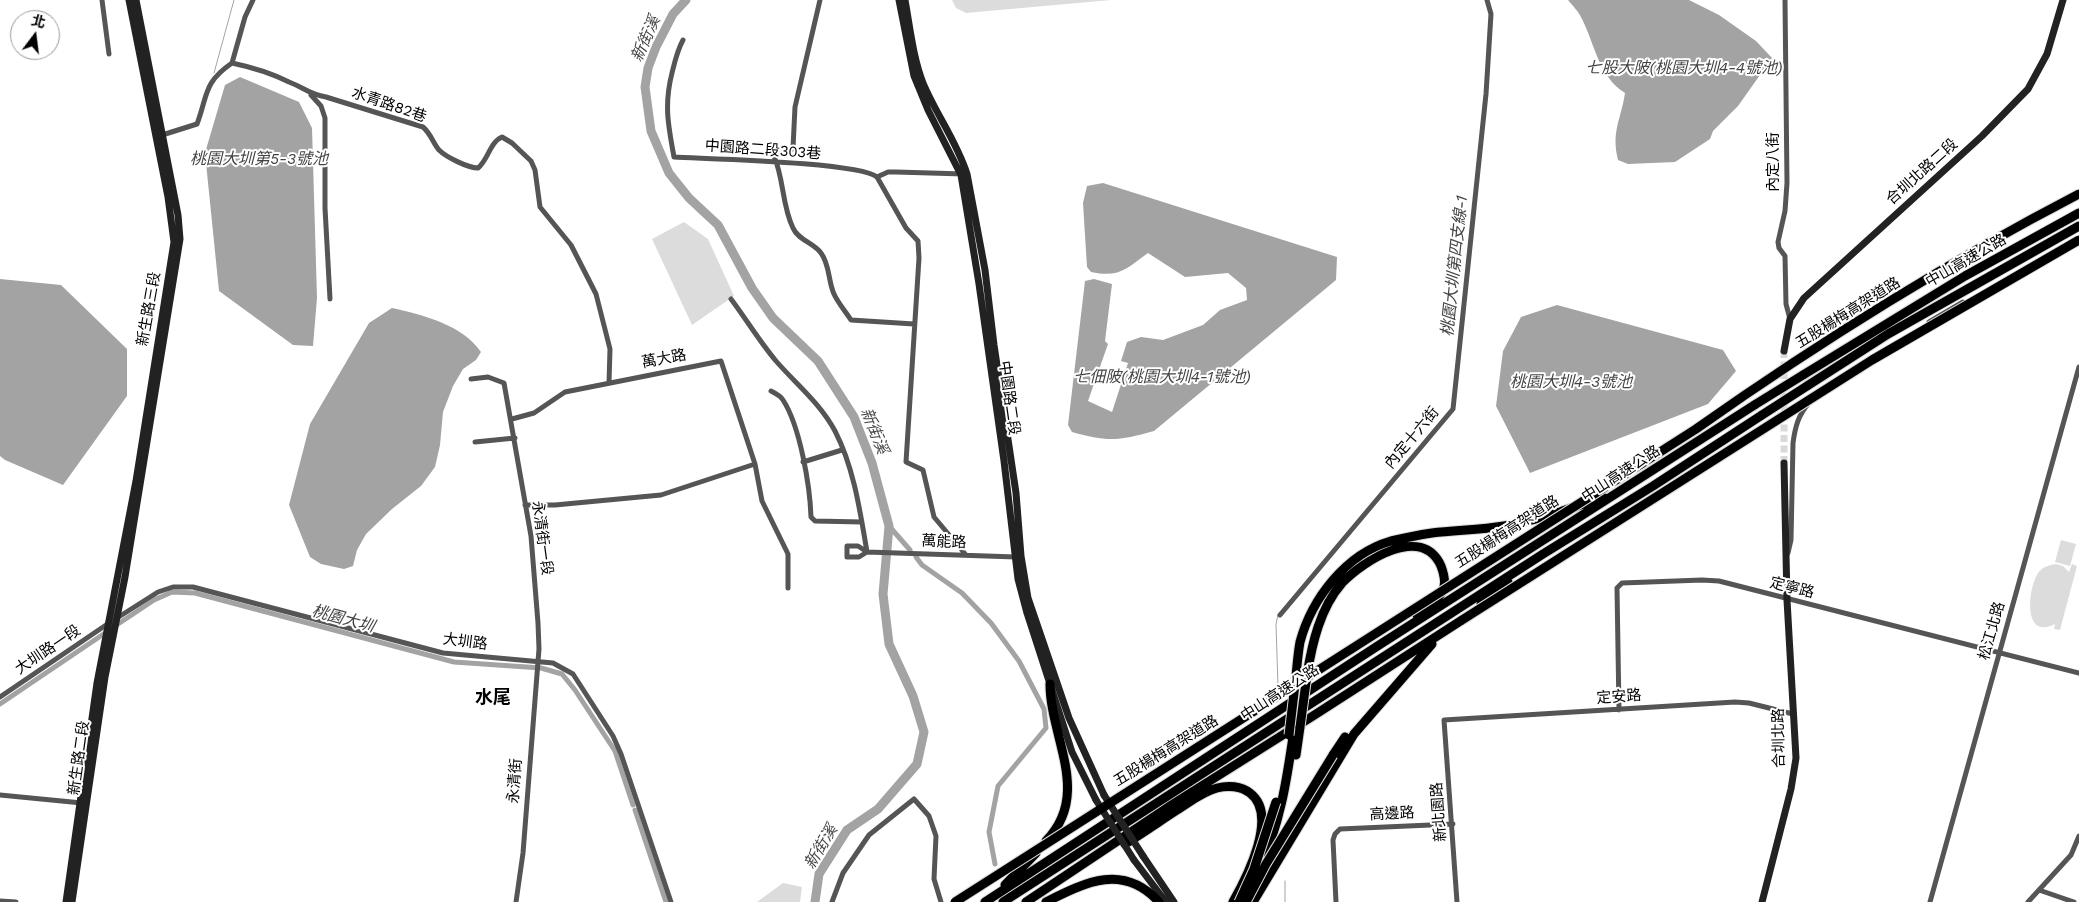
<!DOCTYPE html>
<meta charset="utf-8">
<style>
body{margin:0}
#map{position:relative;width:2079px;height:902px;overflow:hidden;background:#fff;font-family:"Work Sans","Noto Sans TC",sans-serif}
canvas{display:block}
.north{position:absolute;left:10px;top:10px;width:50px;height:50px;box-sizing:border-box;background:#fff;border:1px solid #999;border-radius:50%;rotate:15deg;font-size:14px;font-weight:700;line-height:20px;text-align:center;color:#000}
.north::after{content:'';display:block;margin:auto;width:18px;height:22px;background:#000;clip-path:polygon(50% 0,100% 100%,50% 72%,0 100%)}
</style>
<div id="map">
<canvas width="2079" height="902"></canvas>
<div class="north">北</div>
</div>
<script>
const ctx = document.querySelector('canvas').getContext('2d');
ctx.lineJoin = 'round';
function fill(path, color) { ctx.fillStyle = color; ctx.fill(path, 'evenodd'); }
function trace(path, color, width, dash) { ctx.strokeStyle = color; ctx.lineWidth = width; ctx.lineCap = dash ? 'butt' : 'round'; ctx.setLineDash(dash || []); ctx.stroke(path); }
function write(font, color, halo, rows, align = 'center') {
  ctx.font = font + ' "Work Sans","Noto Sans TC",sans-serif'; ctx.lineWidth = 4; ctx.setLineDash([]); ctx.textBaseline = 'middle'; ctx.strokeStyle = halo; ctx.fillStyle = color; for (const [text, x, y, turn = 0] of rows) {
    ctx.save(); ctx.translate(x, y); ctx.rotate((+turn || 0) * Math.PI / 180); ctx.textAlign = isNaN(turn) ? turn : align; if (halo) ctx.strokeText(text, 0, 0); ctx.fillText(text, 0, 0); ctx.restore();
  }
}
const green = new Path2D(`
 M 952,0 L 1111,0 L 966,13 L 956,8 Z
 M 684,222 L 708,239 L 734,296 L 692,325 L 652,239 Z
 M 2061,540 L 2076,544 L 2070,566 L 2055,562 Z
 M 2056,564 L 2063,566 L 2069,572 L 2072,564 L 2077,566 L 2060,630 L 2054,629 L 2055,624 C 2022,641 2028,588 2038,573 C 2042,567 2049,565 2056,564 Z
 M 783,883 L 802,887 L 800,902 L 757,902 Z`);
const water = new Path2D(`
 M 1568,0 L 1689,0 L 1719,15 L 1756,41 L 1772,58 L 1738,106 L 1713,131 L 1710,139 L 1675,162 L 1628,164 L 1618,160 C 1611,131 1621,120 1625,93 C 1599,77 1595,45 1582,19 C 1579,12 1573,6 1568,0 Z
 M 240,77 L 299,102 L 312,128 L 317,298 L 313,346 L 293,345 L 219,291 L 205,153 L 225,85 Z
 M 1103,183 L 1337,257 L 1336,280 L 1154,431 C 1119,441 1107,442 1072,432 L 1068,425 L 1085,281 L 1094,279 L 1112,284 L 1105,341 L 1108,344 L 1088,401 L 1112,412 L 1128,363 L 1121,361 L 1127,342 L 1141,337 L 1163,340 L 1203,325 L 1220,310 L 1247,300 L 1246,288 L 1228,273 L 1185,277 L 1148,253 C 1126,269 1119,278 1091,272 L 1087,267 L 1083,203 L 1087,186 Z
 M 0,279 L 61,285 L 127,349 L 127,396 L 63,485 L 5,460 L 0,456 Z
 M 1557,305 L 1723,350 L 1736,371 L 1708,404 L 1530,473 L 1496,406 L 1503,351 L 1521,317 Z
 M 392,308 C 423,315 463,325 481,352 L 476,360 L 463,369 L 453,386 L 443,412 L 440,445 L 435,467 L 421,486 L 392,509 L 366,534 L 357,550 L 353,566 L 344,569 L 321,564 L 310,557 L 289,505 L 310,424 L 369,323 Z`);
const stream = new Path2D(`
 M 214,73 L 234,0
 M 1278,687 L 1276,624 L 1278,615
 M 1285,881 L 1285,902`);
const canal = new Path2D(`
 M 889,526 L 910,550
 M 916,557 L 922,565 L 962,593 L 991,623 L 1019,661 L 1044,709 L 1046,728 L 998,786 L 989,832 L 995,864
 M 115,626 L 154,600 L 172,592 L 195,593 L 454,662 L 541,668 L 562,674 L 575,690 L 615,751 L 633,805
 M 0,704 L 108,631
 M 635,810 L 666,902`);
const river = new Path2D(`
 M 686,0 L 673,14 L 656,47 L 648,68 L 645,87 L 651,131 L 669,173 L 689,198 L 718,225 L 752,288 L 773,318 L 818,361 L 854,417 L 872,463 L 889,526 L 883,594 L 889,644 L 913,696 L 924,732 L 917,764 L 878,809 L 847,830 L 819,874 L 815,902`);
const secondaryTunnel = new Path2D(`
 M 1784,463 L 1784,351`);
const street = new Path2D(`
 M 102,0 L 109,54
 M 820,0 L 795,107 L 793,148 L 790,151 L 774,156 C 784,179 782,206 793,228 C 798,240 814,243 821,253 C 830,265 828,281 834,294 C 838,303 846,312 851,320 L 914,324
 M 1785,0 L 1787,183 L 1785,211 L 1778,242 L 1779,248 L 1785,256 L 1786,304 L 1790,319
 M 683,40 C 677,51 675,61 672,73 C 664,104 668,125 674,157 C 708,159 858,162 877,177 L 906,228 L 918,241 L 919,258 L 906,462 L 923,470 L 934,517 L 966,555
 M 232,63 C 251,67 271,73 289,82 C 305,88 308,94 326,97 L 423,127 C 431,134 433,143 439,150 C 446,157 468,168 478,168 C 488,160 490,142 502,137 L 512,143 L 531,161 L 535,170 L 540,207 L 571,245 L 596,294 L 610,349 L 609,383
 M 311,95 L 321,106 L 325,118 L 325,208 L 330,299
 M 159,136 L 197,124 C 208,95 203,83 232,63 L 245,17 L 253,0
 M 877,177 L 888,172 L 896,172 L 964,174
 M 731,299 C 746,319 760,342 776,361 C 796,384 820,403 835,431 C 854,468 860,511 867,552
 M 1929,322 L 1963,302
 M 471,379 L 488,377 L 504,383 L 531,536 L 538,623 L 539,649 L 523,853 L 516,902
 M 771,391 C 775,393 781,396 783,400 C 800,426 810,486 811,517 L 815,521 L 862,522
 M 512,419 L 534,413 L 565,392 L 721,361 L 755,464 L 762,501 L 788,554 L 788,588
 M 475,442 L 515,438
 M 803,462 L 842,450
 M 525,505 L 555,505 L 661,495 L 755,464
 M 847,546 L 858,546 L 867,552 L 859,557 L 847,557 Z
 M 867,552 L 1016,557
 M 1788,553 L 1791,540 L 1793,443 C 1795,428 1798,415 1809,403
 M 1280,615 L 1453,409 L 1486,94 L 1491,14 L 1487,0
 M 117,618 L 158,592 L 173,587 L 193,587 L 443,653 L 553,663 L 573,674 L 613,736 L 621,754 L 671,902
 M 0,697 L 109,623
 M 1619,710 L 1617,588 L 1622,583 L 1702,580 L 1719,581 L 2079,673
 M 0,795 L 82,803
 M 2039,890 L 2074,902
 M 0,901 L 16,902
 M 832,902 L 843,873 L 869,835 L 914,799 L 929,816 L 936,836 L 934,879 L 941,902
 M 1336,902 L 1333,840 L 1335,834 L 1340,829 L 1453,824
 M 1457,902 L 1444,720 L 1735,702 L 1749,703 L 1793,714
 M 1930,902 L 2079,367
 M 2028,902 L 2071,855 L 2079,836`);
const secondary = new Path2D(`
 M 899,0 L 914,76 L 928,110 L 961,175 L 979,284 L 1004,461 L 1018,579 L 1027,613 L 1072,752 L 1096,800
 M 905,0 C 910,28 913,57 923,83 C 936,114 957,142 967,174 L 985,270 L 994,345 L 1016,493 L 1021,556 L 1028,598 L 1069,718 L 1104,795
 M 1784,351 L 1790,319 L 1804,298 L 1982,136 L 2028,89 L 2047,54 L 2063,0
 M 1143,856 L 1174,902
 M 1134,860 L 1166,902
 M 66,902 L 97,683 L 136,481 L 174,242 L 168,197 L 129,0
 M 72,902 L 105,677 L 125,577 L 180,239 L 178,215 L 136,0
 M 1762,902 L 1791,789 L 1796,758 L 1787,600 L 1784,463`);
const highway = new Path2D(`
 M 1803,375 L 1965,276 L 2079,213
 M 1807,386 L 1888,334 L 2079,226
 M 1481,604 L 1508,582
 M 1307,675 C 1312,644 1320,608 1342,583 C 1363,561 1422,523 1441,566 C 1444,574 1447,584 1442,592 C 1437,601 1425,608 1417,615
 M 1296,676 C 1297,665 1298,653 1300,642 C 1312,598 1346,554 1391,541 C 1404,538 1419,535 1432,533 C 1456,530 1480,530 1504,526 C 1535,521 1573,508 1603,497
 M 1296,755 L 1300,727
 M 1333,755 L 1345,737
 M 1046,841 C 1092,794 1050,737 1050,684
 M 1125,844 C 1143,833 1160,821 1177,810 C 1190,802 1202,792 1217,788 C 1228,785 1241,786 1250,793 C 1279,815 1247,877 1233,902
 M 1258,871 C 1280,827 1287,779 1294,730
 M 1005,885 L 1036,853
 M 985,902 L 1376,647 L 1756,404
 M 1003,902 L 1543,554 L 1653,486 L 1762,415
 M 1026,902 L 1173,804 L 1316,714 L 1462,620
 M 1046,902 C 1086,882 1123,863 1159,902
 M 1253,902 L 1354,734 L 1432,644`);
const secondaryBridge = new Path2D(`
 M 1104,795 L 1143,856
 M 1096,800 L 1134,860`);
const highwayBridge = new Path2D(`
 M 1756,404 L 1803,375
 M 1762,415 L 1807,386
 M 1462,620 L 1872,360 L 2079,240
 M 1300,727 L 1307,675
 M 1289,735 L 1296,676
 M 955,902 L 1696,429 C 1818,343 1946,263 2079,194
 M 1239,902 L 1254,869 L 1276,802
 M 1246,902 L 1266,864 L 1333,755`);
const streetNames = [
 ["水青路82巷",389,105,19],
 ["中園路二段303巷",763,150,4],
 ["內定八街",1774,162,-90],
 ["合圳北路二段",1922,172,-42],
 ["中山高速公路",1966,261,-30],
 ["新生路三段",149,309,-80],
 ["五股楊梅高架道路",1848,313,-32],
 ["萬大路",664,359,-11],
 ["中園路二段",1009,398,82],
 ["內定十六街",1412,438,-50],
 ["中山高速公路",1621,474,-33],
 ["五股楊梅高架道路",1507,532,-33],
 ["永清街一段",542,538,82],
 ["萬能路",944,542,2],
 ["定寧路",1792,588,14],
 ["松江北路",1992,631,-74],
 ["大圳路",465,642,7],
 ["大圳路一段",48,650,-34],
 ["中山高速公路",1280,693,-33],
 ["定安路",1619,697,-4],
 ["合圳北路",1779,738,-91],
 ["五股楊梅高架道路",1166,751,-32],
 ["新生路二段",79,758,-82],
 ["永清街",515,781,-86],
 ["新北園路",1439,812,-94],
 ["高邊路",1392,814,-3]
];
const waterNames = [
 ["新街溪",646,39,-66],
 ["七股大陂(桃園大圳4-4號池)",1684,68],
 ["桃園大圳第5-3號池",259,159],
 ["桃園大圳第四支線-1",1455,266,-84],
 ["七佃陂(桃園大圳4-1號池)",1162,377],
 ["桃園大圳4-3號池",1571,382],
 ["新街溪",874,431,68],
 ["桃園大圳",343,619,15],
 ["新街溪",821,847,-59]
];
const quarterNames = [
 ["水尾",493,698]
];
fill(green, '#dcdcdc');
fill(water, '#a3a3a3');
trace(stream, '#a3a3a3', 1);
trace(canal, '#a3a3a3', 5);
trace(river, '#a3a3a3', 9);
trace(secondaryTunnel, '#d9d9d9', 7, [7, 3.5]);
trace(highway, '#dbdbdb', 11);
trace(street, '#555', 5);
trace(secondary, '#222', 7);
trace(highway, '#000', 9);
trace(highwayBridge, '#dbdbdb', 11, []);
trace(secondaryBridge, '#222', 7);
trace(highwayBridge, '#000', 9);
write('15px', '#000', '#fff', streetNames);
write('italic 16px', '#444', '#fff', waterNames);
write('bold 18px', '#000', '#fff', quarterNames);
</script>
